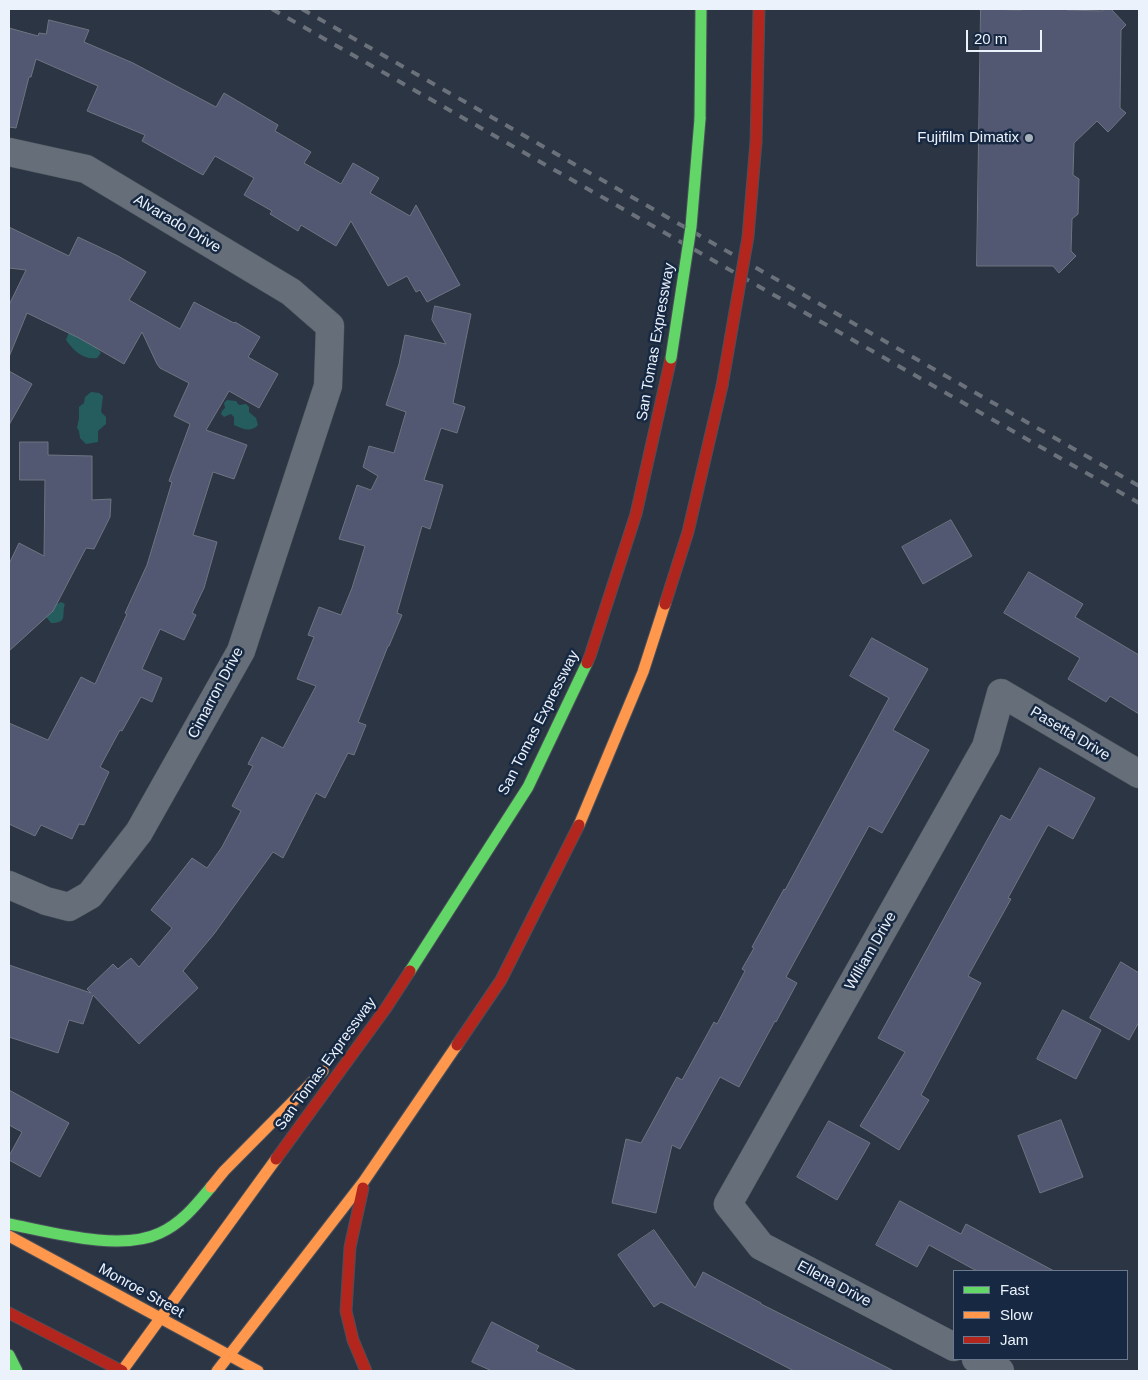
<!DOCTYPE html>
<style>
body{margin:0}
#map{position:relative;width:1148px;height:1380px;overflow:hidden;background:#2b3543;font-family:Arial,sans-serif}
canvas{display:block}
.frame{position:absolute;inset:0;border:10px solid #ebf2fc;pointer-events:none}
.legend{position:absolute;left:953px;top:1270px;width:175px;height:90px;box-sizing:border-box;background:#172942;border:1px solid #6c798c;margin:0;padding:6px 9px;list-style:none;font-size:15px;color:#ebf2fc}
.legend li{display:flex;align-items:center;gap:10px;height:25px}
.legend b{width:25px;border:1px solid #6c798c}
.scale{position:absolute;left:966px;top:30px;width:76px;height:22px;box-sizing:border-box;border:2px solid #ebf2fc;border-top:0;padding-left:6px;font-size:15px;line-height:18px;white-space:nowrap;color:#ebf2fc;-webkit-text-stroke:4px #172942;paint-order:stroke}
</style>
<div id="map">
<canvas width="1148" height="1380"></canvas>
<div class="frame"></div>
<ul class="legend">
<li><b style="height:6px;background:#63d668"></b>Fast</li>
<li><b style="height:6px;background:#ff974d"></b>Slow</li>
<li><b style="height:6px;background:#b3261e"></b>Jam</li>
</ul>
<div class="scale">20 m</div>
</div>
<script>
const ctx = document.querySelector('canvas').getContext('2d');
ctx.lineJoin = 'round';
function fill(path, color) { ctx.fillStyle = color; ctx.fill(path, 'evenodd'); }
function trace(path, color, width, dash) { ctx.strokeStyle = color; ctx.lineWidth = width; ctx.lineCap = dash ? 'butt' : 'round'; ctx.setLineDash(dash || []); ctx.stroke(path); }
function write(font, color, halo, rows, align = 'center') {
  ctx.font = font + ' Arial,sans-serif'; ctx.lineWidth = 5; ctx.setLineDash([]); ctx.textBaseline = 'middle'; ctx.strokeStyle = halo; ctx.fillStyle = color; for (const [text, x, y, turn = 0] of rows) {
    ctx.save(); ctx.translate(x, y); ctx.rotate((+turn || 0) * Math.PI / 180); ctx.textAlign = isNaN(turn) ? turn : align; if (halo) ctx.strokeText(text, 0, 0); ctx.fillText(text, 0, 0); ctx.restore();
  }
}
const water = new Path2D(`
 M 69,332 L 95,346 L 101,353 L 97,358 C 83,360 74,351 66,340 Z
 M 91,392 L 99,393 L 103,396 L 101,412 L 106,417 L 106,424 L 98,431 L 98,442 L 86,444 L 80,438 L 79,431 L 77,428 L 79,418 L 79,407 L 84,403 L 85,397 Z
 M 227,400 L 236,401 L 239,405 L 246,404 L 249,407 L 249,412 L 256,418 L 258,425 C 250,433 244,429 234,425 L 234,417 L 231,414 L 224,417 L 221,414 L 222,411 L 225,408 L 224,403 Z
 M 51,598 L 57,604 L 61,602 L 65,604 C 61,614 69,623 51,623 L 32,599 Z`);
const building = new Path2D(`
 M 981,9 L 1021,10 L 1023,9 L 1066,9 L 1067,10 L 1102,11 L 1104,9 L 1111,9 L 1126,25 L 1121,30 L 1120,108 L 1126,113 L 1108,132 L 1097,121 L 1074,143 L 1073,175 L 1079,179 L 1078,214 L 1072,219 L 1071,251 L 1076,256 L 1059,273 L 1053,266 L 977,266 Z
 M 49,20 L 89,30 L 84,42 L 133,63 L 216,107 L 224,93 L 278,125 L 275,131 L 311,152 L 304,163 L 341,184 L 353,163 L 379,178 L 370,193 L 410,216 L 416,205 L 460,285 L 427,302 L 420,290 L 416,292 L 407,276 L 388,286 L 351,221 L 336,246 L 301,225 L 298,231 L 270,214 L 272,211 L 244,195 L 254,178 L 215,156 L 203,175 L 142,141 L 145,135 L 87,111 L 98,86 L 36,59 L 31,77 L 29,77 L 16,128 L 9,127 L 9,28 L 38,36 L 39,33 L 46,34 Z
 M 9,227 L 69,256 L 78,237 L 118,256 L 146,272 L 129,300 L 180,329 L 194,302 L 234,323 L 235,322 L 260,337 L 248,357 L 278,374 L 259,408 L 229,391 L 206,430 L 247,445 L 234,479 L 213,472 L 193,535 L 217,542 L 204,588 L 192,613 L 196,615 L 184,640 L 160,629 L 142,669 L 162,678 L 152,702 L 141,697 L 122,731 L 120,730 L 100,767 L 109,772 L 84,825 L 79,824 L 72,839 L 41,825 L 35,836 L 9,824 L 9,723 L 48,740 L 81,677 L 95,684 L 127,614 L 125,613 L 147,565 L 172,482 L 169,481 L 190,424 L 174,416 L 189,383 L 160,368 L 157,364 L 142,332 L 124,364 L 79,338 L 27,313 L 9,357 L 9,305 L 26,270 L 9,268 Z
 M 435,306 L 471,314 L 453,403 L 465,407 L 457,433 L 441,428 L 424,480 L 443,485 L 430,529 L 422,526 L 397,613 L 402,615 L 389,646 L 388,646 L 358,722 L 366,725 L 354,755 L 348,753 L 325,798 L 316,793 L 283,858 L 273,852 L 214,934 L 183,971 L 198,988 L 139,1044 L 93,995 L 83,1024 L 69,1020 L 58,1053 L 9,1037 L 9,965 L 91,993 L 87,989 L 113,964 L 118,969 L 131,958 L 139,967 L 172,928 L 151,910 L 192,858 L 207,868 L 222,847 L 241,811 L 232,806 L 253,766 L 248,764 L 262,737 L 283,748 L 316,686 L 297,679 L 314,637 L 308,635 L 319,607 L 341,615 L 352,588 L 365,546 L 339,539 L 357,485 L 371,490 L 378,476 L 363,467 L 369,446 L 394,453 L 406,412 L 386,405 L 399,364 L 405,335 L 446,344 L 432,320 Z
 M 9,371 L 32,384 L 9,425 Z
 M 20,442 L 48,442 L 48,455 L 92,456 L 92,500 L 111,499 L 110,517 L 94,549 L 86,548 L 53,611 L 9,651 L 9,564 L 19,543 L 44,556 L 45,480 L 20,480 Z
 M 951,520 L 972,556 L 923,584 L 902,547 Z
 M 1029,572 L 1083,604 L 1075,617 L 1139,655 L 1139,714 L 1110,696 L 1106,702 L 1068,679 L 1080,658 L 1004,613 Z
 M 872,638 L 928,669 L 893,730 L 929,750 L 882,833 L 869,826 L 786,977 L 797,983 L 776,1022 L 775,1021 L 739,1087 L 720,1077 L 680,1149 L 672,1145 L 656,1213 L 612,1203 L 626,1139 L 641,1143 L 677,1077 L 682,1080 L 714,1022 L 717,1024 L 745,971 L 742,969 L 754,948 L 752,947 L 784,889 L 785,890 L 889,698 L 850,676 Z
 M 1040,768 L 1095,798 L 1073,839 L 1048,825 L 1008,898 L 1011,899 L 968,976 L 981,983 L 921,1095 L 929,1100 L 899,1150 L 860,1126 L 905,1052 L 878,1038 L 1001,815 L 1010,820 Z
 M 1121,962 L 1139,973 L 1139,1022 L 1129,1040 L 1090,1018 Z
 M 1063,1010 L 1101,1030 L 1076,1079 L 1037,1059 Z
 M 9,1090 L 69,1123 L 40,1177 L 9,1160 L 9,1156 L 22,1132 L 9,1125 Z
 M 1061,1120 L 1083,1177 L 1040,1193 L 1018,1136 Z
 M 829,1121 L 870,1143 L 837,1200 L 797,1177 Z
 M 900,1201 L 961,1234 L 966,1224 L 1054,1271 L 977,1271 L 929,1245 L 917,1267 L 876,1245 Z
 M 654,1230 L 695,1288 L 703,1272 L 761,1303 L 761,1304 L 894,1371 L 794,1371 L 661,1302 L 654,1307 L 618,1255 Z
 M 492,1322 L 539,1346 L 536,1351 L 577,1371 L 492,1371 L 472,1362 Z`);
const street = new Path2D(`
 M 9,152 L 86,169 L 291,292 L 330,326 L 328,386 L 241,651 L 139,832 L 90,895 L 69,907 L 46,901 L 9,885
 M 954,1347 L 761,1246 L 728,1204 L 986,747 L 1001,693 L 1139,774
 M 976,1359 L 1000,1371`);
const fast = new Path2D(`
 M 700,119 L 701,9
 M 410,971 L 528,787 L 587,663
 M 9,1224 C 50,1232 121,1252 160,1233 C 182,1223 196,1205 211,1187
 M 9,1355 L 17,1371`);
const slow = new Path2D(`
 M 579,825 L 643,672 L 665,604
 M 211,1187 L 224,1171 L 323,1071
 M 9,1236 L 258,1371
 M 122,1371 L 276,1159
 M 217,1371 L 364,1181 L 457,1045`);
const jam = new Path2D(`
 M 756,142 L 759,9
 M 665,604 L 688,532 L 722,386
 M 587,663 L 590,656 L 636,514 L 671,358
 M 457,1045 L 501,980 L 579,825
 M 276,1159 L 386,1008 L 410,971
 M 363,1188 L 350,1247 L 346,1311 L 353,1340 L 366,1371
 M 9,1313 L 122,1371`);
const rail = new Path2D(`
 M 272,9 L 1139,503
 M 302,9 L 1139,486`);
const fastBridge = new Path2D(`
 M 671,358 L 691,227 L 700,119`);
const jamBridge = new Path2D(`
 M 722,386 L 748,237 L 756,142`);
const markers = [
 [1029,138,5,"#a8b0bb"]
];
const poiNames = [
 ["Fujifilm Dimatix",1019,138]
];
const streetNames = [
 ["Alvarado Drive",177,224,31],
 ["San Tomas Expressway",656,342,-80],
 ["Cimarron Drive",216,693,-62],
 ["San Tomas Expressway",539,723,-63],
 ["Pasetta Drive",1070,734,31],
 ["William Drive",871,951,-60],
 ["San Tomas Expressway",326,1064,-54],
 ["Ellena Drive",834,1284,28],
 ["Monroe Street",141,1291,29]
];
fill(water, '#255d5f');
fill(building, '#525871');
trace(building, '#6e7481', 1);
trace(street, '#48505a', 29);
trace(fast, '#48505a', 13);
trace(slow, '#48505a', 13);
trace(jam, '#48505a', 13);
trace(street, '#666f79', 28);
trace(fast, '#63d668', 11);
trace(slow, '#ff974d', 11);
trace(jam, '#b3261e', 11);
trace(rail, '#6b717b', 4, [9, 9]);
trace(fastBridge, '#48505a', 13, []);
trace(jamBridge, '#48505a', 13, []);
trace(fastBridge, '#63d668', 11);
trace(jamBridge, '#b3261e', 11);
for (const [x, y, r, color] of markers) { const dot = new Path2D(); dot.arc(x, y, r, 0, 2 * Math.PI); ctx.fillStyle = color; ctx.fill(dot); trace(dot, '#172942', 2); }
write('15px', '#ebf2fc', '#172942', poiNames, 'right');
write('15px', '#ebf2fc', '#172942', streetNames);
</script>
